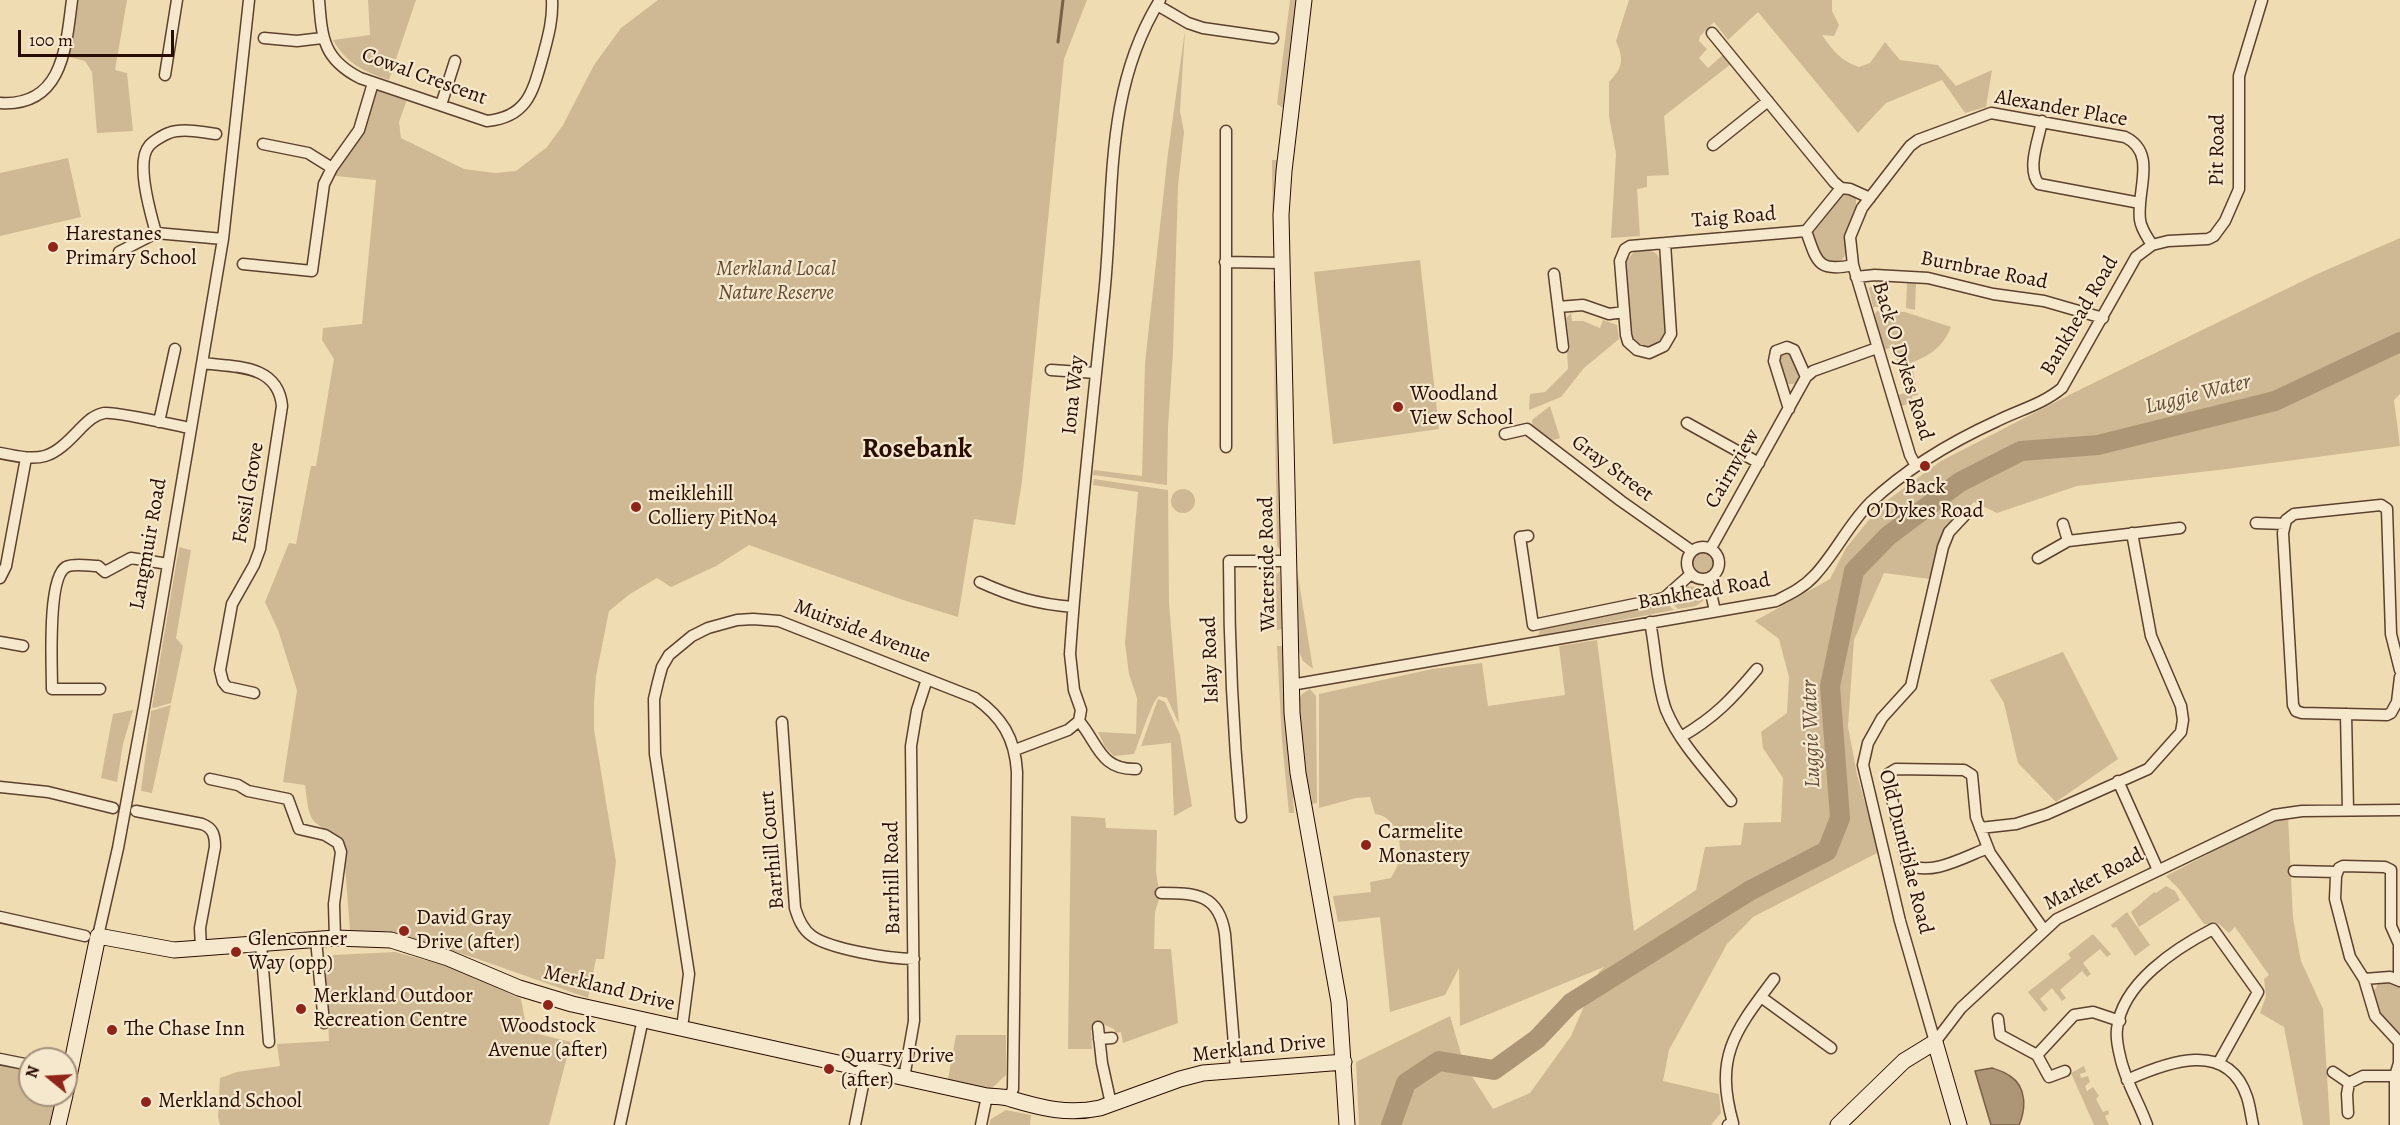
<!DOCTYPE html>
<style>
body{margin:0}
#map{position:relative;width:2400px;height:1125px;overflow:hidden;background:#f0dcb2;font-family:Alegreya,serif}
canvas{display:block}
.north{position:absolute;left:18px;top:1047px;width:60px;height:60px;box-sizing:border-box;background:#f5e8cd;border:2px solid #a4907c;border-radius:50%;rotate:288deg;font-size:16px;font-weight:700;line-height:24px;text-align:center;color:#2a0d02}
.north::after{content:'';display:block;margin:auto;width:21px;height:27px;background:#8f2418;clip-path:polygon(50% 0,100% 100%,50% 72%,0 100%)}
.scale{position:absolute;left:18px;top:30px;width:156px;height:27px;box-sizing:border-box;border:3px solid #2a0d02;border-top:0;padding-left:8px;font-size:18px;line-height:21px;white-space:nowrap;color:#2a0d02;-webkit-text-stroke:4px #f5e8cd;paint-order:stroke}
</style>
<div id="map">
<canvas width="2400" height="1125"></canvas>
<div class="north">N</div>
<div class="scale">100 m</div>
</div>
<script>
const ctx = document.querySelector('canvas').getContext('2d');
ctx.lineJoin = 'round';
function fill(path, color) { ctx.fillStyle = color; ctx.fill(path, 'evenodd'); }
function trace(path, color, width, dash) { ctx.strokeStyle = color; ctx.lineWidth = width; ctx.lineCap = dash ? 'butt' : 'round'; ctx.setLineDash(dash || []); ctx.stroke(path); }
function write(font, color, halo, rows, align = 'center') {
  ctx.font = font + ' Alegreya,serif'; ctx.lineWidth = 4.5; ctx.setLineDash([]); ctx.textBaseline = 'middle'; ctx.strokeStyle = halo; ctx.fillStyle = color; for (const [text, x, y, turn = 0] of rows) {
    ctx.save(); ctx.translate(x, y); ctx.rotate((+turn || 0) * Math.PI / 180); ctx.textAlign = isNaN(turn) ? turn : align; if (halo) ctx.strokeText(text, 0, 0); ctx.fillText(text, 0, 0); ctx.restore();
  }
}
const green = new Path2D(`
 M 72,0 L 127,0 L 115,70 L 127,73 L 133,131 L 97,133 L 92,72 L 85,61 L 65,56 Z
 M 368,0 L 416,0 L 389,80 C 364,72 346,63 333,40 L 370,35 Z
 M 658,0 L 1087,0 L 1064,59 L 1022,481 L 1015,525 L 974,519 L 958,617 L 903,600 L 749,545 L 716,566 L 671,587 L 657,578 L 630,594 L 609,611 L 596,676 L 594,702 L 594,729 L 616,862 L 604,959 L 596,959 L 588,998 L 478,959 L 389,931 L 350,931 L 343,839 C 309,820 310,825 305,785 L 283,782 L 297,690 L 278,630 L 265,602 L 289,543 L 296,544 L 311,466 L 316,466 L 334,359 L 322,340 L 323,328 L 362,324 L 376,180 L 327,175 L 359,130 L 373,83 L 409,94 L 399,122 L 401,138 L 464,169 L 495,173 L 516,171 L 547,147 L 563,125 L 594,65 L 621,28 Z
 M 1290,0 L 1299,0 L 1287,93 L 1283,108 L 1277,104 Z
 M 1629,0 L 1832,0 L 1832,11 L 1839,25 L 1834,36 L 1822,35 C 1833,51 1841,61 1859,67 L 1870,63 L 1885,42 L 1900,60 L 1938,65 L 1956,86 L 1992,70 L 1986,107 L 1965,113 L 1942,80 L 1886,103 L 1858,133 L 1758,12 L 1728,40 L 1714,22 L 1700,36 L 1699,41 L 1707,49 L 1699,58 L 1708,68 L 1724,54 L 1731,64 L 1664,116 L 1669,175 L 1647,176 L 1647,187 L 1637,189 L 1640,236 L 1611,238 L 1616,154 L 1609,116 L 1609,82 C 1623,67 1624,60 1616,41 Z
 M 1185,30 L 1180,111 L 1184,132 L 1178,186 L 1173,352 L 1168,427 L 1167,485 L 1093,475 L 1094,470 L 1142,476 L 1145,363 L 1168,153 Z
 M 68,158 L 81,217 L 0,236 L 0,173 Z
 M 1272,160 L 1277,160 L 1275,246 L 1273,246 Z
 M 1848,194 L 1856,198 L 1856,208 L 1846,238 L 1845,255 L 1841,262 L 1834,264 L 1822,259 L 1812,231 L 1841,196 Z
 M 2400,238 L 2400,394 L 2394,400 L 2400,446 L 2219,470 L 2077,486 L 1997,513 L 1974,502 L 1952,523 L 1938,543 L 1930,579 L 1884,573 L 1854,640 L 1848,726 L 1857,775 L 1879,852 L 1753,917 L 1727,944 L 1669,1050 L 1663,1081 L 1719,1094 L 1721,1113 L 1711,1125 L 1359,1125 L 1356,1062 L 1450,1016 L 1464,1064 L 1493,1109 L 1530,1093 L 1571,1036 L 1599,972 L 1604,967 L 1460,1026 L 1459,968 L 1445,995 L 1390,1012 L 1380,917 L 1338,922 L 1333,896 L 1371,892 L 1370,882 L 1391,878 C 1394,872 1398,866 1399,860 C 1403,841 1395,816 1375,814 L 1370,797 L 1356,798 L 1319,808 L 1319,694 L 1432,669 L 1482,663 L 1488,706 L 1565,695 L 1559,646 L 1597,640 L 1634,931 L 1696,890 L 1705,847 L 1741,845 L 1744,823 L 1781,822 L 1783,778 L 1763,748 L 1761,732 L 1787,713 L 1789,677 L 1779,639 L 1755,621 L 1830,579 L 1846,548 L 1881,505 L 1941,461 L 2073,393 L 2315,275 Z
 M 1648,249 L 1657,254 L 1662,265 L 1667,333 L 1659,345 L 1645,348 L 1633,342 L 1629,333 L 1625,262 L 1635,251 Z
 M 1420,260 L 1439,429 L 1333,444 L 1314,272 Z
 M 1273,281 L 1276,281 L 1280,550 L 1277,546 Z
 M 1881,282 L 1879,307 L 1873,307 L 1869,288 L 1874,283 Z
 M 1907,283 L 1916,284 L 1915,310 L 1906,308 Z
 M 1877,311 L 1905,312 L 1951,327 C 1941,352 1923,359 1899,367 L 1893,347 L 1884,350 L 1874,315 Z
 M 1571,313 L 1572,321 L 1583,321 L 1600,328 L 1603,320 L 1617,325 L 1619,339 L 1584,368 L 1561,397 L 1529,410 L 1530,394 L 1545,392 L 1568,369 L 1567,350 L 1570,350 L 1566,318 Z
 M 1785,351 L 1792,354 L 1799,374 L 1798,382 L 1794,384 L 1786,384 L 1778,359 Z
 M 1912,366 L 1918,395 L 1912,396 L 1913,402 L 1899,407 L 1896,396 L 1907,392 L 1900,370 Z
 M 1550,406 L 1560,438 L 1550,441 L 1533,428 L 1532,420 Z
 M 1094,479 L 1168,490 L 1169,603 L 1179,724 L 1167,698 L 1159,696 C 1152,700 1139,743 1134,754 L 1114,756 L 1105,747 L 1098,732 L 1136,734 L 1137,698 L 1129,674 L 1125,643 L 1138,492 L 1093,485 Z
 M1171 501a12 12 0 1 1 24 0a12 12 0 1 1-24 0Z
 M 179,547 L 191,550 L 176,638 L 183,646 L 171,703 L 154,708 L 152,707 Z
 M1692 563a11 11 0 1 1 22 0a11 11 0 1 1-22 0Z
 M 1294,564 L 1296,564 L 1313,669 L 1303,661 L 1298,650 Z
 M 1280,571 L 1283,629 L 1277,630 L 1276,575 Z
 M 1685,586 L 1698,587 L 1703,594 L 1703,601 L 1696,606 L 1678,609 L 1669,600 Z
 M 1665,602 L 1674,610 L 1538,636 L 1541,627 Z
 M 1277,646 L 1284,646 L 1295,798 L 1293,798 L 1294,813 L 1289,813 L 1282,741 Z
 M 2063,652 L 2118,759 L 2056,802 L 2018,763 L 2004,703 L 1990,680 Z
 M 1310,689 L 1316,696 L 1317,803 L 1312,804 L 1311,793 L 1308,793 L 1303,763 L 1298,701 L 1302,694 Z
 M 1158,699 L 1165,702 L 1180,735 L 1192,806 L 1174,816 L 1171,743 L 1141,746 Z
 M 171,705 L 152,793 L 141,791 L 151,711 Z
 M 133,710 L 123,744 L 117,782 L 101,778 L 113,714 Z
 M 1071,816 L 1105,818 L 1106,828 L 1157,830 L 1156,872 L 1160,896 L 1155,912 L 1154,949 L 1171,949 L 1178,1023 L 1123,1043 L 1121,1032 L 1115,1033 L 1114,1029 L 1105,1025 L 1091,1026 L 1092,1049 L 1068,1049 Z
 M 2288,816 L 2293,918 L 2301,961 L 2323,1009 L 2330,1125 L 2303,1125 L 2284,1027 L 2260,1013 L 2266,996 L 2264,979 L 2269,975 L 2235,927 L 2229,933 L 2219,924 L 2204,924 L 2179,889 L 2166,876 L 2270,822 Z
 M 2166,886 L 2175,891 L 2180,900 L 2139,927 L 2131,912 L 2154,892 L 2156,893 Z
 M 2127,912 L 2150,945 L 2135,956 L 2116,927 L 2113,928 L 2111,925 Z
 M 2093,934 L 2111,954 L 2107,957 L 2100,949 L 2083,963 L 2091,974 L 2087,977 L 2082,971 L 2060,990 L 2066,998 L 2062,1001 L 2052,988 L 2040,999 L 2048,1009 L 2044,1012 L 2028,992 L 2071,958 L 2068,954 Z
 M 395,952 L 455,968 L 521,999 L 526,1026 L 534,1033 L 571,1042 L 549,1125 L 220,1125 L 218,1117 L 220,1078 L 237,1072 L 280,1066 L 277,1044 L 329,1041 L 327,993 L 322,969 L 333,955 Z
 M 2384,981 L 2400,984 L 2400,1037 C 2394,1030 2383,1023 2379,1015 C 2373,1004 2369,986 2384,981 Z
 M 956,1035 L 1006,1035 L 1006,1075 L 991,1089 L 948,1079 Z
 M 0,1059 L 30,1065 L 30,1095 L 65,1095 L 58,1125 L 0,1125 Z
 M 2084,1066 L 2086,1072 L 2080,1074 L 2081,1078 L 2088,1076 L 2090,1082 L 2085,1086 L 2087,1091 L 2093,1087 L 2099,1096 L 2096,1099 L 2103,1112 L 2108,1110 L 2109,1114 L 2105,1116 L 2109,1125 L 2094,1125 L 2071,1073 Z
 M 1006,1110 L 1031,1115 L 1030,1125 L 989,1125 L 991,1119 Z`);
const water = new Path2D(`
 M 1992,1068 C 1998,1070 2005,1072 2010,1076 C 2027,1087 2026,1109 2019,1125 L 1991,1125 L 1975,1071 Z`);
const stream = new Path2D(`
 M 1058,42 L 1063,0`);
const river = new Path2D(`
 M 1391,1125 L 1406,1083 L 1439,1061 L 1494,1070 L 1537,1039 L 1571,1003 L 1751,890 L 1827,851 L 1840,818 L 1830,686 L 1854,571 L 1888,536 L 1960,482 L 2021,451 L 2098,445 L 2275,401 L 2400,342`);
const street = new Path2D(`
 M 319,0 C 322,38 323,59 360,78 L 487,121 C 528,117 533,91 543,56 C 548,37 553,20 552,0
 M 1157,5 L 1188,23 L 1203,28 L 1273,38
 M 1712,33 L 1834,182 L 1841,188 L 1850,189 L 1870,198
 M 264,38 L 297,41 L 322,38
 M 165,75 L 177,0
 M 0,103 C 63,107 66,47 72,0
 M 441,105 L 455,61
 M 2042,121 C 2039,139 2026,169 2039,184 L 2140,203
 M 263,144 L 308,153 L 332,168
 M 1713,145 L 1768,101
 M 1806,231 C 1817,261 1817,273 1853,265
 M 156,233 C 151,215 135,162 149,146 C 152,142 163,135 169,133 C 182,128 202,132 216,134
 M 1665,243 L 1671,334 L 1664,346 L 1649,353 L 1637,350 L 1628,342 L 1626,335 L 1620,261 L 1625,249 L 1630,246 L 1806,231 L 1841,188
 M 119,252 L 156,233 L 223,239
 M 1225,262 L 1282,263
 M 243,264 L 312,271 L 324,184 L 332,168 L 359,130 L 373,83
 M 1554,274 L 1563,347
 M 1856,277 L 1875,275 L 1928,278 L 1993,294 L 2044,301 L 2103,318
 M 1558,307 L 1583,305 L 1609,314 L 1624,312
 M 202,363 C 235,367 278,364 282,406 L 260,549 L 254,565 L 232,604 L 220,670 L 223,682 L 227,687 L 254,693
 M 1051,370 L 1096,373
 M 1789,409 L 1774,361 L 1776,351 L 1787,347 L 1794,350 L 1806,377
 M 159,422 L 175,349
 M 1687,423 L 1759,463
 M 1505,434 L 1527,429 L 1621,501 L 1692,551
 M 1226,447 L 1226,131
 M 0,453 C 43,462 51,460 81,428 C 88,421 94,415 104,413 C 115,411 174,425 190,428
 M 1916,466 L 1910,455 L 1853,265 L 1850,237 L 1862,208 L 1910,146 L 1918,140 L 1991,113 L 2125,137 C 2158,153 2136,191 2140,220 C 2141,229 2148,238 2152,245
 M 1965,515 L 1949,532 L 1943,547 L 1911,686 L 1882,718 L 1868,743 L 1863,765 L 1900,921 L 1935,1042 L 1961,1008 L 2057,919 L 2274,815 L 2302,811 L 2400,810
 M 2256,523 L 2285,524
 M 2063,524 L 2068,541
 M 1528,536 L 1520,537 L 1533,625 L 1664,598 L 1691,574
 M1687 563a16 16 0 1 1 32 0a16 16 0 1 1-32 0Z
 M 1711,548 L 1806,377 L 1813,371 L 1877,348
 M 2038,558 L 2068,541 L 2180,528
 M 0,578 L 6,566 L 26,458
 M 1708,580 L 1715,611
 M 980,582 C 1013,597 1037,604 1073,607
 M 1650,622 C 1656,651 1656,682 1666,710 C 1680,744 1709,773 1731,801
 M 0,642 L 23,646
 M 2400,670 L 2391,634 L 2387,509 L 2381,505 L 2294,514 L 2286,520 L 2283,533 L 2293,705 L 2296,711 L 2302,713 L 2387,715 L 2391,713 L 2397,702 L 2400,677
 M 1291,685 L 1776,601 C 1790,594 1803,588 1814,576 C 1835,554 1848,525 1870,503 C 1907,468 1951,442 1997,421 C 2019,410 2043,404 2062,388 L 2136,257 L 2152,245 L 2168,241 L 2208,239 L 2214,236 L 2225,221 L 2239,189 L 2239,76 L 2262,0
 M 100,689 L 52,689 C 52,667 47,578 66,567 C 74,563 89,566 98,566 L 105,572 L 131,558 L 168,564
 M 2346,714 L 2348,810
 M 782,722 L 795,908 C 798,918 802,929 812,936 C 830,949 890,959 914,959
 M 1681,737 C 1715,717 1732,699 1757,669
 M 1015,750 L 1068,730 L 1079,721
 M 1136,769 C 1100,770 1098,743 1079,721 L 1081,710 L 1074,690 L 1070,654 C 1078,535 1092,415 1104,296 C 1115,193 1103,92 1160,0
 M 210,779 L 238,785 L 248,791 L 288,799 L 299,829 L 325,835 L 338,843 L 341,852 L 334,904 L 335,938
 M 2118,781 L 2158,870
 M 0,787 L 48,792 L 113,808
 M 136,811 L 202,824 C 213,828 215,835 215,847 L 200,928 L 201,948
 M 1241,817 C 1233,731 1229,647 1229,561 L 1289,561
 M 1980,828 L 2016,824 L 2047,814 L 2148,769 L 2181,732 L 2183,720 L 2181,706 L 2151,636 L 2132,533
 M 1988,848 C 1964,857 1931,877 1907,864 L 1888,781 L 1888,774 L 1896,769 L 1964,770 L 1972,775 L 1976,817 L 1990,853 L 2044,930
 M 2294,871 L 2337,872
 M 1161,893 C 1196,893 1219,894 1225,934 L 1236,1069
 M 0,917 L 85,936
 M 98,936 L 118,848 L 144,707 L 223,239 L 249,0
 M 316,940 L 324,1023
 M 261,944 L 269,1042
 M 2364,979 L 2390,977 L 2400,981
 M 1761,997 L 1831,1048
 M 1998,1019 L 2000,1035 L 2037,1055 L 2049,1077 L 2065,1071
 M 1098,1027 L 1102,1063 L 1111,1104
 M 682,1028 L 689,974 L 655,754 L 654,699 L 658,682 L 662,667 L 669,655 L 692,636 L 708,628 L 737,620 L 753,619 L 779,621 L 975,698 C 1002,717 1015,738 1017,772 L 1013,1089 L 1009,1098
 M 1099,1039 L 1112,1038
 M 2037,1055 L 2074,1015 L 2093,1012 L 2120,1021
 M 0,1059 L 30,1065
 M 2333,1072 L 2349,1083
 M 904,1078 L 914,1021 L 911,746 L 917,710 L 927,679
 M 2127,1080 C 2167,1062 2228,1039 2247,1097 C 2250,1106 2251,1116 2253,1125
 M 2348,1113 L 2347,1094 L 2349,1083 L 2363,1076 L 2395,1076
 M 620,1125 L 643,1019
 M 855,1125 L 866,1070
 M 981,1125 L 987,1096
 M 1728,1125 L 1733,1123 C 1714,1056 1735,1031 1774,979
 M 2147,1125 C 2139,1102 2125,1081 2120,1056 C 2118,1048 2116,1037 2117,1029 C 2122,983 2176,948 2213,929 L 2258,992 L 2219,1062
 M 2395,1125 L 2395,1076 L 2399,1063 L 2399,1042 L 2375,1016 L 2364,979 L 2350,957 L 2335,899 L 2336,876 L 2339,868 L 2343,866 L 2385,867 L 2391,870 L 2391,926 L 2399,944 L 2399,981`);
const secondary = new Path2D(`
 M 1304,0 L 1284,171 L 1281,215 L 1292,713 L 1298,773 L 1339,1002 L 1347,1125
 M 66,1091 L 98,936 L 174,950 L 335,938 L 391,940 L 448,958 L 519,988 L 572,1004 L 987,1096 C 995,1097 1004,1096 1011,1099 C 1041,1108 1068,1115 1100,1108 L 1180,1079 L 1203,1073 L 1344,1062
 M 58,1125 L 65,1095
 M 1838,1125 L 1904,1061 L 1935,1042 L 1959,1125`);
const markers = [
 [53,247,6,"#8f2418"],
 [1398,407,6,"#8f2418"],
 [1925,466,6,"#8f2418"],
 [636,507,6,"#8f2418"],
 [1366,845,6,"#8f2418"],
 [404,931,6,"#8f2418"],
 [236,952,6,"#8f2418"],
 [548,1005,6,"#8f2418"],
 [301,1009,6,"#8f2418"],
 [112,1030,6,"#8f2418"],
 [829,1069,6,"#8f2418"],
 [146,1102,6,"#8f2418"]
];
const streetNames = [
 ["Cowal Crescent",424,77,20],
 ["Alexander Place",2061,109,10],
 ["Pit Road",2218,150,-89],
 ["Taig Road",1734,218,-5],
 ["Burnbrae Road",1984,271,11],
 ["Bankhead Road",2080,316,-60],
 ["Back O Dykes Road",1902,361,73],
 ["Iona Way",1074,395,-84],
 ["Gray Street",1612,469,37],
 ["Cairnview",1733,469,-60],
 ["Fossil Grove",249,493,-80],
 ["Langmuir Road",149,544,-80],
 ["Waterside Road",1268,564,-91],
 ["Bankhead Road",1704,592,-10],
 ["Muirside Avenue",862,632,21],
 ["Islay Road",1211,660,-92],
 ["Barrhill Court",773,850,-95],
 ["Old Duntiblae Road",1905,852,76],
 ["Barrhill Road",893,878,-91],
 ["Market Road",2094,880,-28],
 ["Merkland Drive",609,989,14],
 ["Merkland Drive",1259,1049,-6]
];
const poiNames = [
 ["Harestanes",65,235],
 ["Primary School",65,259],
 ["Woodland",1410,395],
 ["View School",1410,419],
 ["Back",1925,488,"center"],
 ["O'Dykes Road",1925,512,"center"],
 ["meiklehill",648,495],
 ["Colliery PitNo4",648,519],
 ["Carmelite",1378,833],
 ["Monastery",1378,857],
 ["David Gray",416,919],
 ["Drive (after)",416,943],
 ["Glenconner",248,940],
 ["Way (opp)",248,964],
 ["Merkland Outdoor",313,997],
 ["Recreation Centre",313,1021],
 ["Woodstock",548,1027,"center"],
 ["Avenue (after)",548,1051,"center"],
 ["The Chase Inn",124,1030],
 ["Quarry Drive",841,1057],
 ["(after)",841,1081],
 ["Merkland School",158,1102]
];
const parkNames = [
 ["Merkland Local",776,270],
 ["Nature Reserve",776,294]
];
const waterNames = [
 ["Luggie Water",2198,395,-14],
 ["Luggie Water",1812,734,-92]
];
const districtNames = [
 ["Rosebank",917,450]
];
fill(green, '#ceb994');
fill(water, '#ad9676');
trace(water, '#795f48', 1.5);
trace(stream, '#795f48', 3);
trace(river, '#ad9676', 20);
trace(street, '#5c412e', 13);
trace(secondary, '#2a0d02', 17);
trace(street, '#f5e8cd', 10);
trace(secondary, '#f5e8cd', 15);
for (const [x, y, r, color] of markers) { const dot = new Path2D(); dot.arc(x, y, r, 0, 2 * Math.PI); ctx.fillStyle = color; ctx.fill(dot); trace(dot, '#f5e8cd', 2); }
write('21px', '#2a0d02', '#f5e8cd', streetNames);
write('21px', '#2a0d02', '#f5e8cd', poiNames, 'left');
write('italic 21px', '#634935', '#f5e8cd', parkNames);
write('italic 22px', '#654b36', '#f5e8cd', waterNames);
write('bold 27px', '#2a0d02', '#f5e8cd', districtNames);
</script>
